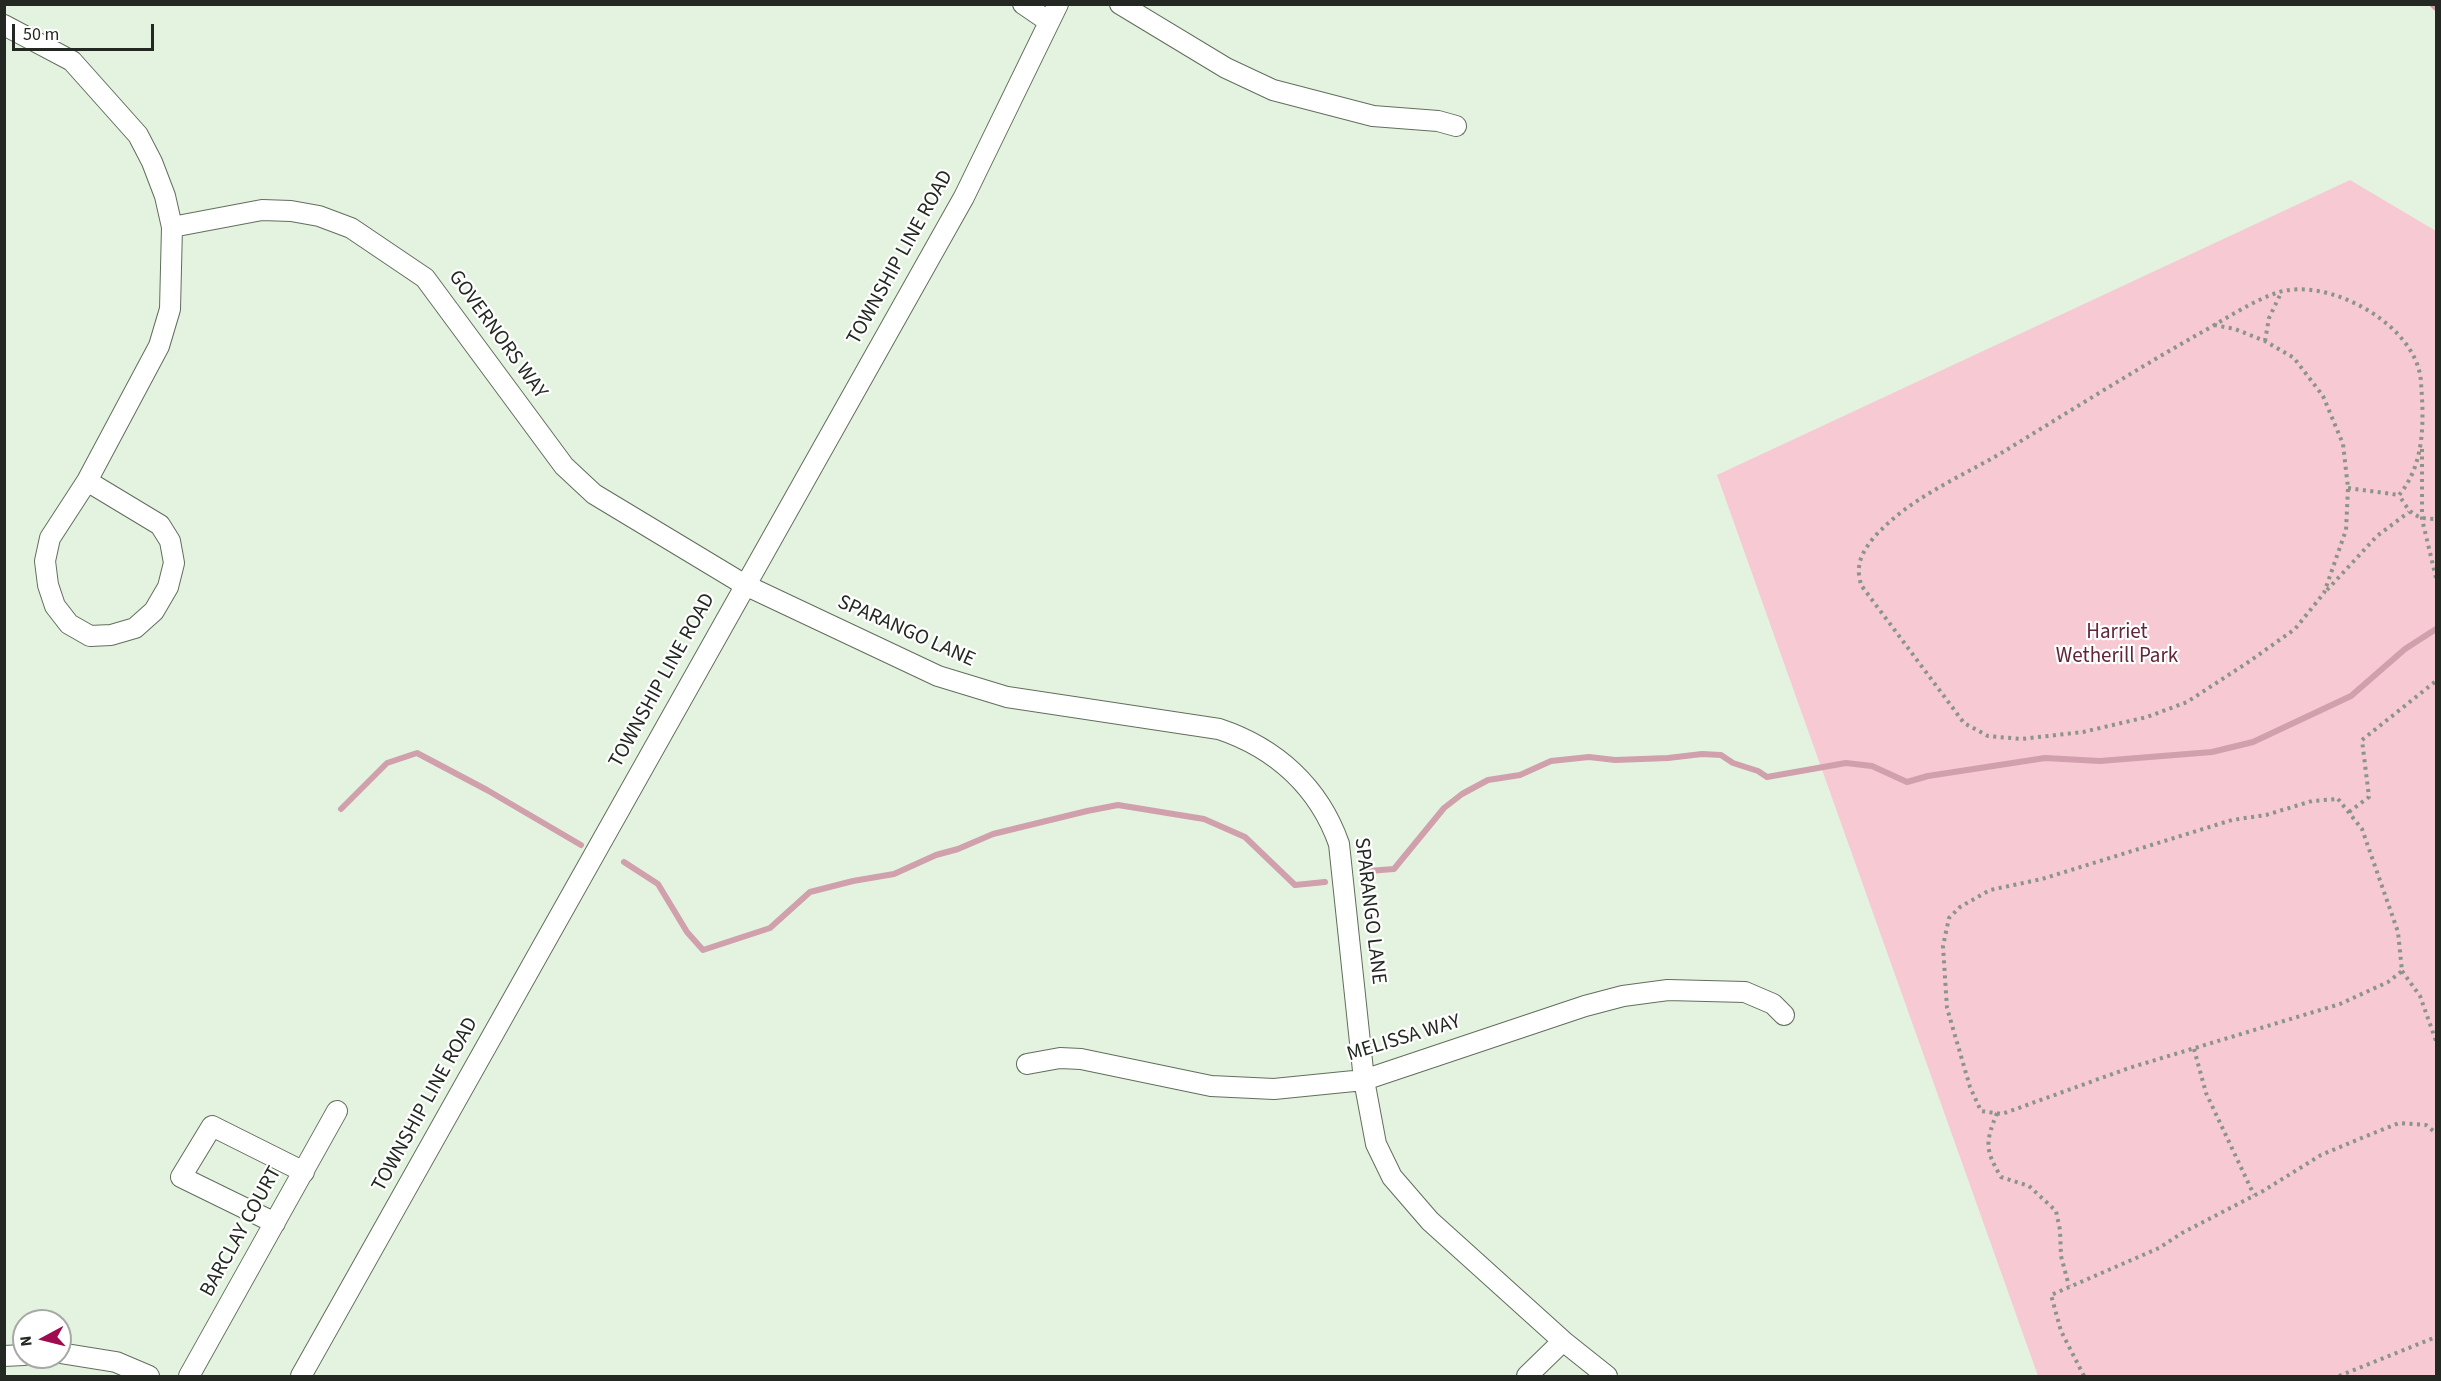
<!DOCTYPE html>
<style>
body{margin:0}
#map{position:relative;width:2441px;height:1381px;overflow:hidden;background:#e4f3df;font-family:"Source Sans 3",sans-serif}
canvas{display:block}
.frame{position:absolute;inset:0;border:6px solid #232922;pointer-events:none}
.north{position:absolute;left:12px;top:1309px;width:60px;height:60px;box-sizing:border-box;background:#fff;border:2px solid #a7a9a7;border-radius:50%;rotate:263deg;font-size:16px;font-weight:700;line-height:24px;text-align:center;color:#232922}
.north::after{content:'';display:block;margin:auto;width:21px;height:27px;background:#a00a4e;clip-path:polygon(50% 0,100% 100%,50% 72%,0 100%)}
.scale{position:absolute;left:12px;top:24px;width:142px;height:27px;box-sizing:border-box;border:3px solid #232922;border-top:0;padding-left:8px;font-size:18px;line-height:21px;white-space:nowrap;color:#232922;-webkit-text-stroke:4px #fff;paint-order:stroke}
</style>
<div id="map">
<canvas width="2441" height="1381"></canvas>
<div class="frame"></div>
<div class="north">N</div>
<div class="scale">50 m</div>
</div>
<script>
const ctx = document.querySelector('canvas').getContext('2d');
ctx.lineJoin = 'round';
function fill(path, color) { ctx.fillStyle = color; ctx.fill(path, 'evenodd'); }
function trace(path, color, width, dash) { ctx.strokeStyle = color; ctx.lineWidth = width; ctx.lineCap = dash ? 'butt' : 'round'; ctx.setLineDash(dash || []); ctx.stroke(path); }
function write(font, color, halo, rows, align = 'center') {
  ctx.font = font + ' "Source Sans 3",sans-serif'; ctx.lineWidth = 4.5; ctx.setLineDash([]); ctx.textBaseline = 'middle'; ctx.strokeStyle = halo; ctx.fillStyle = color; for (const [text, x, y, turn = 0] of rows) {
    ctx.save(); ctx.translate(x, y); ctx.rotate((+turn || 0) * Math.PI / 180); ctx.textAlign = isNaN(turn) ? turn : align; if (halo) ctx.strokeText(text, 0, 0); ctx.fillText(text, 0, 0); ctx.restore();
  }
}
const green = new Path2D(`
 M 2350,180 L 2436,231 L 2436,1376 L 2038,1376 L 1717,475 Z`);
const stream = new Path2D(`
 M 2432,4 L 2436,8
 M 341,809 L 387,763 L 417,753 L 487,790 L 581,845
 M 624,862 L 658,884 L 687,932 L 703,950 L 770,928 L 810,892 L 853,881 L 894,874 L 936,855 L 958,849 L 993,834 L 1087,811 L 1118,805 L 1204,819 L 1245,837 L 1295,885 L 1325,882
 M 1368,871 L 1394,869 L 1444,808 L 1462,794 L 1488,780 L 1520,775 L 1551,761 L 1589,757 L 1615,760 L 1668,758 L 1702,754 L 1721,755 L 1733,763 L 1758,771 L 1767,777 L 1846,763 L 1872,766 L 1907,782 L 1928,776 L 2045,758 L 2100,761 L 2212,752 L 2253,742 L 2351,696 L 2405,649 L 2436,629`);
const path = new Path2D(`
 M 2214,325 L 2235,329 L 2265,341 L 2294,358 L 2323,396 L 2343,444 L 2348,488 L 2346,530 L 2324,593 L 2295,629 L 2247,663 L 2187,702 L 2147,717 L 2083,732 L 2021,739 L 1988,736 L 1964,723 L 1861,585 C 1860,580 1858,573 1859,567 C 1860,554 1872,538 1882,529 C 1917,494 1967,474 2008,449 C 2070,411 2132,372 2195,336 C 2221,322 2248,303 2276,293 C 2328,275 2419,326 2421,383 C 2424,421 2425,464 2399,495 C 2410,513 2414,519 2436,519
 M 2265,341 L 2269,318 L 2281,293
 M 2422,449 L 2422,519 L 2436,578
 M 2348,488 L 2399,495
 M 2327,590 L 2377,536 L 2409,512
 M 2338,799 L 2362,829 L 2398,932 L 2402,971 L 2388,982 L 2340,1004 L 2129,1068 L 2002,1114 L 1981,1111 L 1970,1087 L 1947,1008 L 1943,946 L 1949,918 L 1960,907 L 1990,890 L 2042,879 L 2232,820 L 2266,815 L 2312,801 Z
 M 2349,812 L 2369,797 L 2362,740 L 2436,681
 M 2402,971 L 2420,996 L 2436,1041
 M 2194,1049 L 2206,1093 L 2254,1195
 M 1997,1113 C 1985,1143 1985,1150 2001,1177 L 2029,1186 L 2056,1211 L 2060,1230 L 2061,1256 L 2069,1286
 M 2084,1376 L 2061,1331 L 2051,1295 L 2159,1248 L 2182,1233 L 2263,1191 L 2321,1155 L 2364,1137 L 2399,1123 L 2426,1125 L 2436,1133
 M 2339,1376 L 2436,1337`);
const minor = new Path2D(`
 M 1023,4 L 1048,21
 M 1120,4 L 1226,68 L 1273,90 L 1373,116 L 1438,121 L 1456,126
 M 4,25 L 72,61 L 138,135 L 152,162 L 165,196 L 172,227 L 262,210 L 291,211 L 319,216 L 351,228 L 425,278 L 564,466 L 594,494 L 745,585 L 938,676 L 1007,697 L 1219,729 C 1276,748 1319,787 1339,844 L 1364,1080 L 1376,1144 L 1392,1177 L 1430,1221 L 1563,1341 L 1607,1376
 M 87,481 L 160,525 L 170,541 L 174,563 L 168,587 L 154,611 L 135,628 L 111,635 L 90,636 L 69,624 L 55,606 L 48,585 L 45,561 L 50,538 L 87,481 L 159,346 L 170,309 L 172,227
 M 1027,1064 L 1060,1058 L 1081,1059 L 1211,1086 L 1274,1089 L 1364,1080 L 1585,1006 L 1623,996 L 1668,990 L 1745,992 L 1773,1004 L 1784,1015
 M 275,1223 L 181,1177 L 212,1126 L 304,1172
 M 60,1353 L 116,1362 L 149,1376
 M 4,1356 L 24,1355
 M 189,1376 L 337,1111
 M 301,1376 L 964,197 L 1058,4
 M 1527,1376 L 1563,1341`);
const streetNames = [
 ["TOWNSHIP LINE ROAD",901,258,-61],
 ["GOVERNORS WAY",497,335,54],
 ["SPARANGO LANE",906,632,24],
 ["TOWNSHIP LINE ROAD",663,681,-61],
 ["SPARANGO LANE",1369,911,83],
 ["MELISSA WAY",1404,1039,-17],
 ["TOWNSHIP LINE ROAD",426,1105,-61],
 ["BARCLAY COURT",242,1232,-61]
];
const parkNames = [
 ["Harriet",2117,633],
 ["Wetherill Park",2117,657]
];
fill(green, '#f6c9d3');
trace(stream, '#d0a0ac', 6);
trace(minor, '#616e5d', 22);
trace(path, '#8a9587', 4, [3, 4.5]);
trace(minor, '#fff', 20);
write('21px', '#232922', '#fff', streetNames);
write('21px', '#622639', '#fff', parkNames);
</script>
